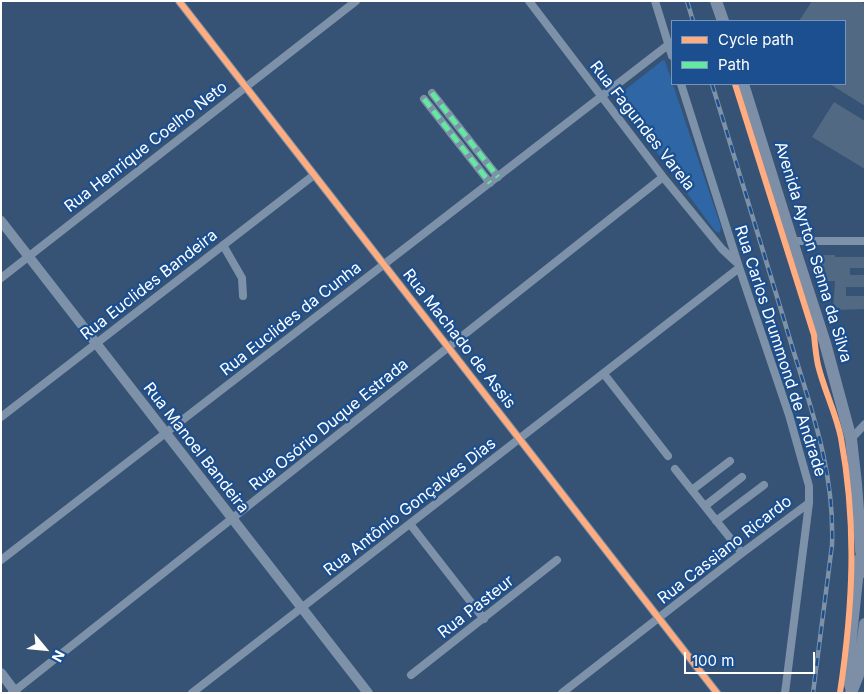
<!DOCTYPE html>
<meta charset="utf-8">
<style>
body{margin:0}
#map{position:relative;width:866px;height:694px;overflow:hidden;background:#365274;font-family:Inter,sans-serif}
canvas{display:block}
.frame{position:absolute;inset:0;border:2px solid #fff;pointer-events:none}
.legend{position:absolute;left:671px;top:20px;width:175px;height:65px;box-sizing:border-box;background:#1b4f8f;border:1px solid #7695bc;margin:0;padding:6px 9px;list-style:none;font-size:15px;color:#fff}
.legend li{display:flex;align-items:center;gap:10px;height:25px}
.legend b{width:25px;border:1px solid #7695bc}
.north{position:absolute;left:20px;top:624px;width:50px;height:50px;-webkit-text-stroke:4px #1b4f8f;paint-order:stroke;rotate:118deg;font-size:14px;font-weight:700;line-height:20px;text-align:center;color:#fff}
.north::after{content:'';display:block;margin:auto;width:18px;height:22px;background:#fff;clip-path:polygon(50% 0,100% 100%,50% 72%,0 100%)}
.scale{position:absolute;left:684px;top:652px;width:131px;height:22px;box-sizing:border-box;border:2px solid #fff;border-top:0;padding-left:6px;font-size:15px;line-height:18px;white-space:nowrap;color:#fff;-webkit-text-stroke:4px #1b4f8f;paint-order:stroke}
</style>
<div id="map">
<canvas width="866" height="694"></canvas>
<div class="frame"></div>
<ul class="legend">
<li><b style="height:6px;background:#ffac80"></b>Cycle path</li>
<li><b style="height:6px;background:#66e7a1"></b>Path</li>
</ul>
<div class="north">N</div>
<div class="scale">100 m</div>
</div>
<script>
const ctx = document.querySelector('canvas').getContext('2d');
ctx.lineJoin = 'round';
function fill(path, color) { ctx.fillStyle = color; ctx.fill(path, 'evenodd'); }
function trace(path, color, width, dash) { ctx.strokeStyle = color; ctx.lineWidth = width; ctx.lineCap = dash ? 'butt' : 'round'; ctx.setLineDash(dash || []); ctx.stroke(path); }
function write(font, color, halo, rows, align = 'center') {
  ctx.font = font + ' Inter,sans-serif'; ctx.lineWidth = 4.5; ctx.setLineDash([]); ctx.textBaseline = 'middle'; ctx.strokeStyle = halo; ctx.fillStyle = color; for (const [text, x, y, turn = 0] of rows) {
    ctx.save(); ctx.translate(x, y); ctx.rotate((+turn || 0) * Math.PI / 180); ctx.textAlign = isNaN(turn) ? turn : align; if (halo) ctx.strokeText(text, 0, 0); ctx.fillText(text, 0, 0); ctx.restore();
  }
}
const green = new Path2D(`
 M 663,60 L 665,61 L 721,227 L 720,233 L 715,231 L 616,97 Z`);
const building = new Path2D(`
 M 812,1 L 860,1 L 865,4 L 865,106 L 830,84 L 845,84 L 845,21 L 799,21 Z
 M 834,102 L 865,121 L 865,169 L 812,137 Z
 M 820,255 L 835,255 L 835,257 L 865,257 L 865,268 L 850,268 L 850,275 L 865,275 L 865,287 L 846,287 L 846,296 L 865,296 L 865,309 L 833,310 L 835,281 L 820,281 Z`);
const minor = new Path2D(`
 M 179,1 L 717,693
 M 529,1 L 663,177 L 722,249 L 736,262
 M 655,1 L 672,56
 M 681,84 L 738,264 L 789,415 L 809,486 L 809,503 L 785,693
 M 432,93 L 498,177
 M 424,99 L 490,183
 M 792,241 L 865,241
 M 223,245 L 242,278 L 243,296
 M 1,278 L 356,1
 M 604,374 L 668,456
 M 1,417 L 314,175
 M 851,439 L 865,424
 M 675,469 L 742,553
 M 692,490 L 730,461
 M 705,506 L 742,477
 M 716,521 L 764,485
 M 410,524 L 484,619
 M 1,560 L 668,45
 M 411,675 L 557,560
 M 12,693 L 663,177
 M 192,693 L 739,268
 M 562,693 L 742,553 L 809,503`);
const tertiary = new Path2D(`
 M 1,221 L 368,693
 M 1,673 L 16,693`);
const primary = new Path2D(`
 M 716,1 L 723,21
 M 743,84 L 792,241 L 825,343 L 851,439 L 856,484 L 861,550 L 865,572
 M 852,691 L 847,674 L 859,560
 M 851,693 L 858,675 L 865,624`);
const rail = new Path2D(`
 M 687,1 L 693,21
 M 712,84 C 737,164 761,244 785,323 C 807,399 835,464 832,545 L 813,693`);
const quiet = new Path2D(`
 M 432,93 L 498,177
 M 424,99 L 490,183`);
const cycleway = new Path2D(`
 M 179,1 L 717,693
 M 735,84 L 814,335 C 815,345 816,356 818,365 C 824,390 836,413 841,438 C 857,526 853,605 840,693`);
const streetNames = [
 ["Rua Fagundes Varela",642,126,52],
 ["Rua Henrique Coelho Neto",146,147,-38],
 ["Avenida Ayrton Senna da Silva",813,252,73],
 ["Rua Euclides Bandeira",149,285,-38],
 ["Rua Euclides da Cunha",291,319,-38],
 ["Rua Machado de Assis",459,339,52],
 ["Rua Carlos Drummond de Andrade",780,351,72],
 ["Rua Osório Duque Estrada",329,425,-39],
 ["Rua Manoel Bandeira",196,448,52],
 ["Rua Antônio Gonçalves Dias",410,507,-38],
 ["Rua Cassiano Ricardo",725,550,-38],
 ["Rua Pasteur",476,607,-38]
];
fill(green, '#2f66a5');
fill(building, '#526984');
trace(minor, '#7d92a8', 8);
trace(tertiary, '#7d92a8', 10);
trace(primary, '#7d8ea7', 12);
trace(rail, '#7e92a7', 4.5);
trace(rail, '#1b4f8f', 2.5, [8]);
trace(quiet, '#66e7a1', 5, [10, 5]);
trace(cycleway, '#ffac80', 6);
write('16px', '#fff', '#1b4f8f', streetNames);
</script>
